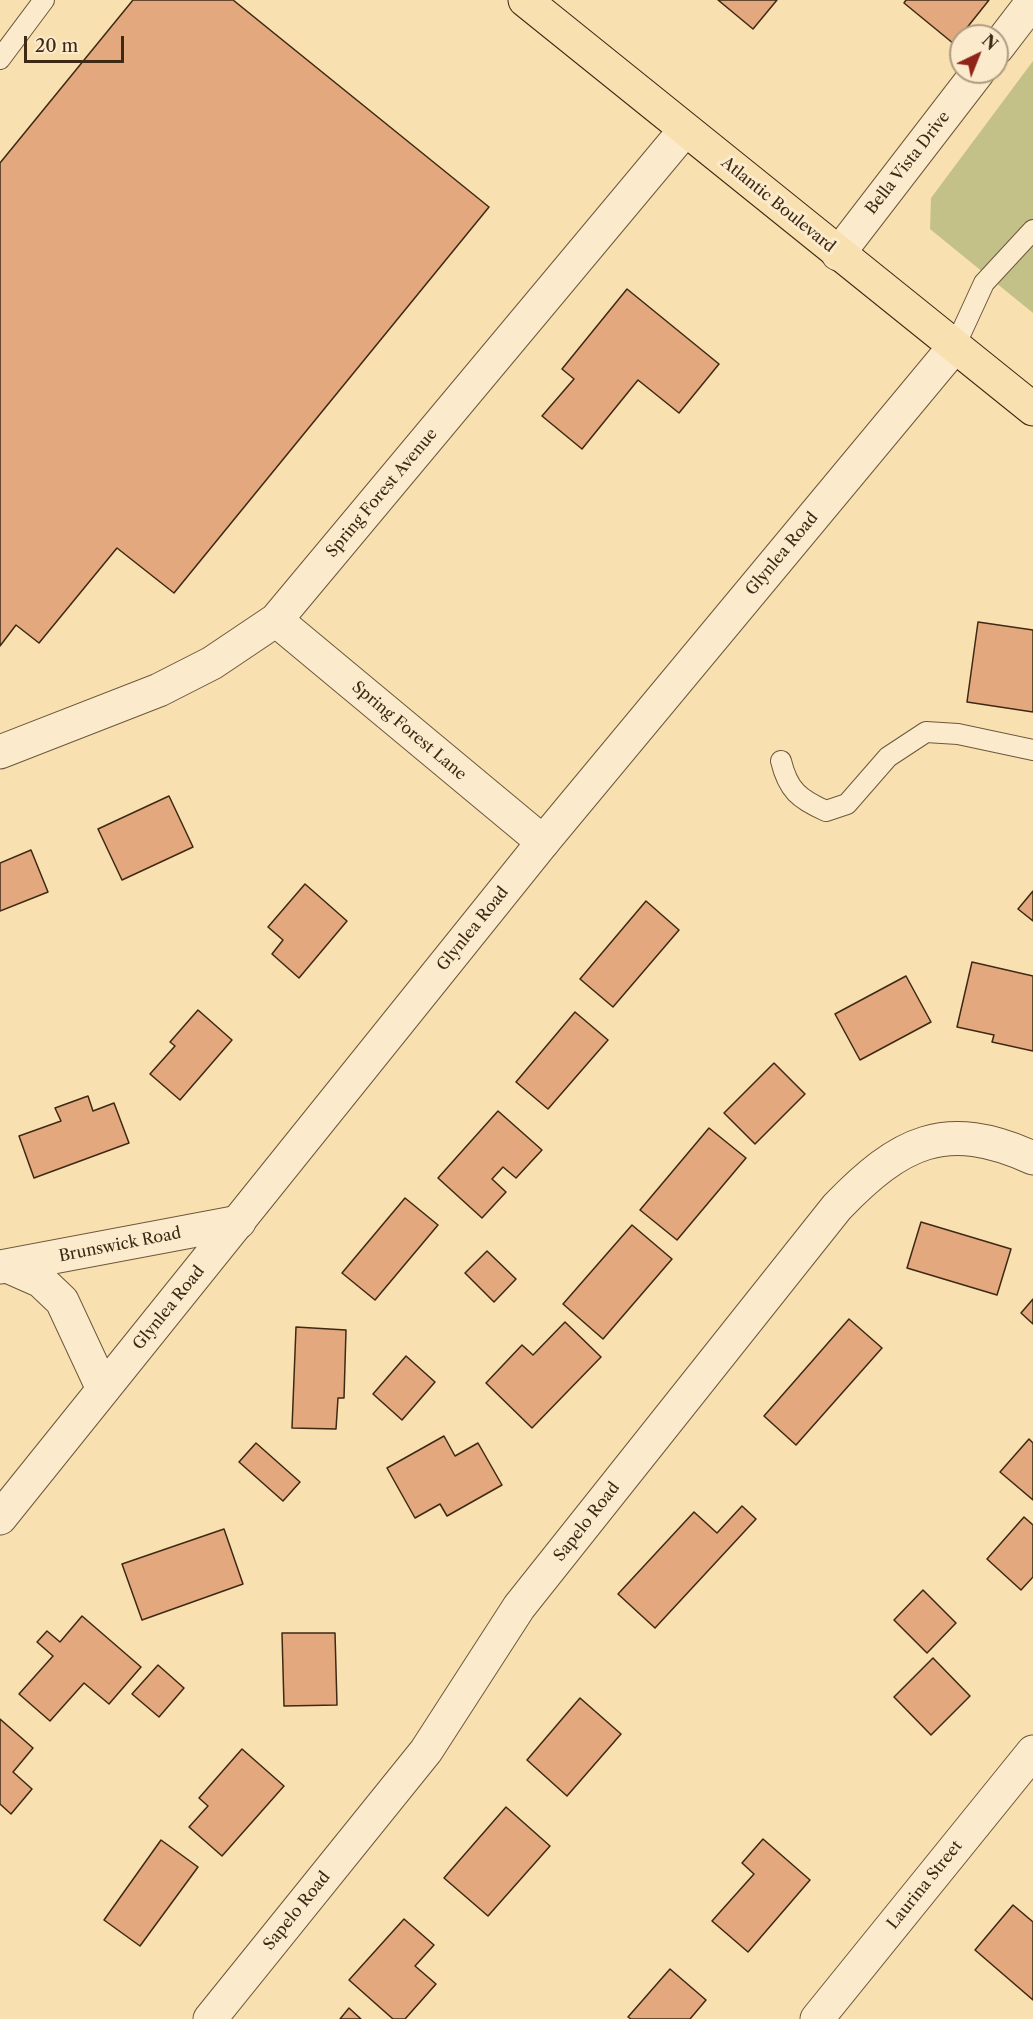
<!DOCTYPE html>
<style>
body{margin:0}
#map{position:relative;width:1033px;height:2019px;overflow:hidden;background:#f9e0b0;font-family:"Libre Caslon Text",serif}
canvas{display:block}
.north{position:absolute;left:949px;top:24px;width:60px;height:60px;box-sizing:border-box;background:#fbebcc;border:2px solid #af9d82;border-radius:50%;rotate:43deg;font-size:16px;font-weight:700;line-height:24px;text-align:center;color:#3d2914}
.north::after{content:'';display:block;margin:auto;width:21px;height:27px;background:#8f2418;clip-path:polygon(50% 0,100% 100%,50% 72%,0 100%)}
.scale{position:absolute;left:24px;top:36px;width:100px;height:27px;box-sizing:border-box;border:3px solid #3d2914;border-top:0;padding-left:8px;font-size:18px;line-height:21px;white-space:nowrap;color:#3d2914;-webkit-text-stroke:4px #fbebcc;paint-order:stroke}
</style>
<div id="map">
<canvas width="1033" height="2019"></canvas>
<div class="north">N</div>
<div class="scale">20 m</div>
</div>
<script>
const ctx = document.querySelector('canvas').getContext('2d');
ctx.lineJoin = 'round';
function fill(path, color) { ctx.fillStyle = color; ctx.fill(path, 'evenodd'); }
function trace(path, color, width, dash) { ctx.strokeStyle = color; ctx.lineWidth = width; ctx.lineCap = dash ? 'butt' : 'round'; ctx.setLineDash(dash || []); ctx.stroke(path); }
function write(font, color, halo, rows, align = 'center') {
  ctx.font = font + ' "Libre Caslon Text",serif'; ctx.lineWidth = 6; ctx.setLineDash([]); ctx.textBaseline = 'middle'; ctx.strokeStyle = halo; ctx.fillStyle = color; for (const [text, x, y, turn = 0] of rows) {
    ctx.save(); ctx.translate(x, y); ctx.rotate((+turn || 0) * Math.PI / 180); ctx.textAlign = isNaN(turn) ? turn : align; if (halo) ctx.strokeText(text, 0, 0); ctx.fillText(text, 0, 0); ctx.restore();
  }
}
const green = new Path2D(`
 M 1033,61 L 1033,313 L 930,229 L 931,198 Z`);
const building = new Path2D(`
 M 133,0 L 233,0 L 489,207 L 174,593 L 117,548 L 39,643 L 16,625 L 0,646 L 0,163 Z
 M 718,0 L 777,0 L 753,29 Z
 M 906,0 L 989,0 L 954,44 L 904,3 Z
 M 627,289 L 719,364 L 679,413 L 638,380 L 582,449 L 542,416 L 574,379 L 562,369 Z
 M 978,622 L 1033,630 L 1033,712 L 967,702 Z
 M 169,796 L 193,847 L 122,880 L 98,829 Z
 M 31,850 L 48,892 L 0,911 L 0,863 Z
 M 305,884 L 347,921 L 299,978 L 272,954 L 283,940 L 268,927 Z
 M 1033,891 L 1033,921 L 1018,909 Z
 M 646,901 L 679,930 L 613,1007 L 580,979 Z
 M 972,962 L 1033,976 L 1033,1051 L 992,1042 L 994,1035 L 957,1027 Z
 M 906,976 L 931,1022 L 860,1060 L 835,1014 Z
 M 198,1010 L 232,1040 L 180,1100 L 150,1074 L 175,1046 L 170,1042 Z
 M 575,1012 L 608,1040 L 548,1109 L 516,1082 Z
 M 774,1063 L 805,1094 L 755,1144 L 724,1113 Z
 M 88,1096 L 93,1111 L 114,1103 L 129,1143 L 34,1178 L 19,1136 L 61,1121 L 55,1108 Z
 M 498,1111 L 542,1150 L 516,1178 L 503,1167 L 492,1179 L 506,1192 L 482,1218 L 438,1178 Z
 M 709,1128 L 746,1158 L 677,1240 L 640,1210 Z
 M 405,1198 L 438,1225 L 375,1300 L 342,1273 Z
 M 921,1222 L 1011,1249 L 997,1295 L 907,1268 Z
 M 632,1225 L 672,1259 L 603,1339 L 563,1304 Z
 M 487,1251 L 516,1279 L 494,1302 L 465,1273 Z
 M 1033,1299 L 1033,1324 L 1021,1313 Z
 M 849,1319 L 882,1348 L 796,1445 L 764,1416 Z
 M 565,1322 L 601,1357 L 532,1428 L 486,1383 L 522,1345 L 533,1355 Z
 M 296,1327 L 346,1330 L 344,1398 L 338,1398 L 336,1429 L 292,1428 Z
 M 406,1356 L 435,1382 L 402,1420 L 373,1394 Z
 M 444,1436 L 455,1456 L 478,1443 L 502,1485 L 447,1516 L 440,1504 L 415,1518 L 387,1468 Z
 M 1029,1439 L 1033,1443 L 1033,1500 L 1000,1472 Z
 M 256,1443 L 300,1482 L 283,1501 L 239,1462 Z
 M 742,1506 L 756,1519 L 655,1628 L 618,1594 L 694,1512 L 717,1533 Z
 M 1024,1517 L 1033,1525 L 1033,1577 L 1021,1590 L 987,1559 Z
 M 224,1529 L 243,1584 L 142,1620 L 122,1564 Z
 M 923,1590 L 956,1623 L 927,1653 L 894,1620 Z
 M 82,1616 L 141,1667 L 109,1704 L 84,1683 L 50,1721 L 19,1694 L 53,1656 L 37,1642 L 47,1631 L 60,1642 Z
 M 282,1633 L 335,1633 L 337,1705 L 284,1706 Z
 M 933,1658 L 970,1696 L 931,1735 L 894,1697 Z
 M 158,1665 L 184,1688 L 159,1717 L 132,1694 Z
 M 580,1698 L 621,1734 L 567,1796 L 527,1760 Z
 M 0,1719 L 33,1748 L 13,1772 L 32,1789 L 11,1814 L 0,1804 Z
 M 242,1749 L 284,1786 L 222,1856 L 189,1827 L 208,1806 L 199,1798 Z
 M 506,1807 L 550,1846 L 488,1916 L 444,1878 Z
 M 763,1839 L 810,1880 L 748,1952 L 712,1921 L 754,1874 L 742,1863 Z
 M 161,1840 L 198,1867 L 140,1946 L 104,1920 Z
 M 1013,1905 L 1033,1922 L 1033,2000 L 975,1950 Z
 M 404,1919 L 434,1945 L 415,1966 L 436,1984 L 405,2019 L 393,2019 L 349,1980 Z
 M 670,1969 L 706,2000 L 690,2019 L 631,2019 L 628,2017 Z
 M 349,2008 L 361,2019 L 340,2019 Z`);
const service = new Path2D(`
 M 0,59 L 44,0
 M 955,346 L 984,283 L 1033,230
 M 781,761 C 788,790 799,799 826,811 L 847,804 L 888,757 L 926,732 L 958,734 L 1033,750`);
const minor = new Path2D(`
 M 997,48 L 1033,1
 M 838,254 L 978,72
 M 276,620 L 543,842
 M 0,752 L 159,690 L 212,663 L 276,620 L 685,130
 M 7,1266 L 41,1281 L 62,1301 L 103,1389
 M 0,1267 L 239,1222
 M 210,2019 L 426,1751 L 519,1607 L 837,1207 C 900,1142 945,1118 1033,1158
 M 817,2019 L 1033,1752`);
const tertiary = new Path2D(`
 M 0,1518 L 543,842 L 955,346`);
const primary = new Path2D(`
 M 525,0 L 1033,409`);
const streetNames = [
 ["Bella Vista Drive",908,163,-52],
 ["Atlantic Boulevard",778,205,39],
 ["Spring Forest Avenue",382,493,-50],
 ["Glynlea Road",782,554,-50],
 ["Spring Forest Lane",409,731,40],
 ["Glynlea Road",473,929,-51],
 ["Brunswick Road",120,1245,-11],
 ["Glynlea Road",169,1308,-51],
 ["Sapelo Road",587,1522,-52],
 ["Laurina Street",925,1885,-51],
 ["Sapelo Road",297,1911,-51]
];
fill(green, '#c3c187');
fill(building, '#e4a87e');
trace(building, '#3d2914', 1.5);
trace(service, '#6c573b', 22);
trace(minor, '#6c573b', 35);
trace(tertiary, '#6c573b', 35);
trace(primary, '#3d2914', 35);
trace(service, '#fbebcc', 20);
trace(minor, '#fbebcc', 33);
trace(tertiary, '#fbebcc', 33);
trace(primary, '#f9e0b0', 33);
write('16px', '#3d2914', '#fbebcc', streetNames);
</script>
